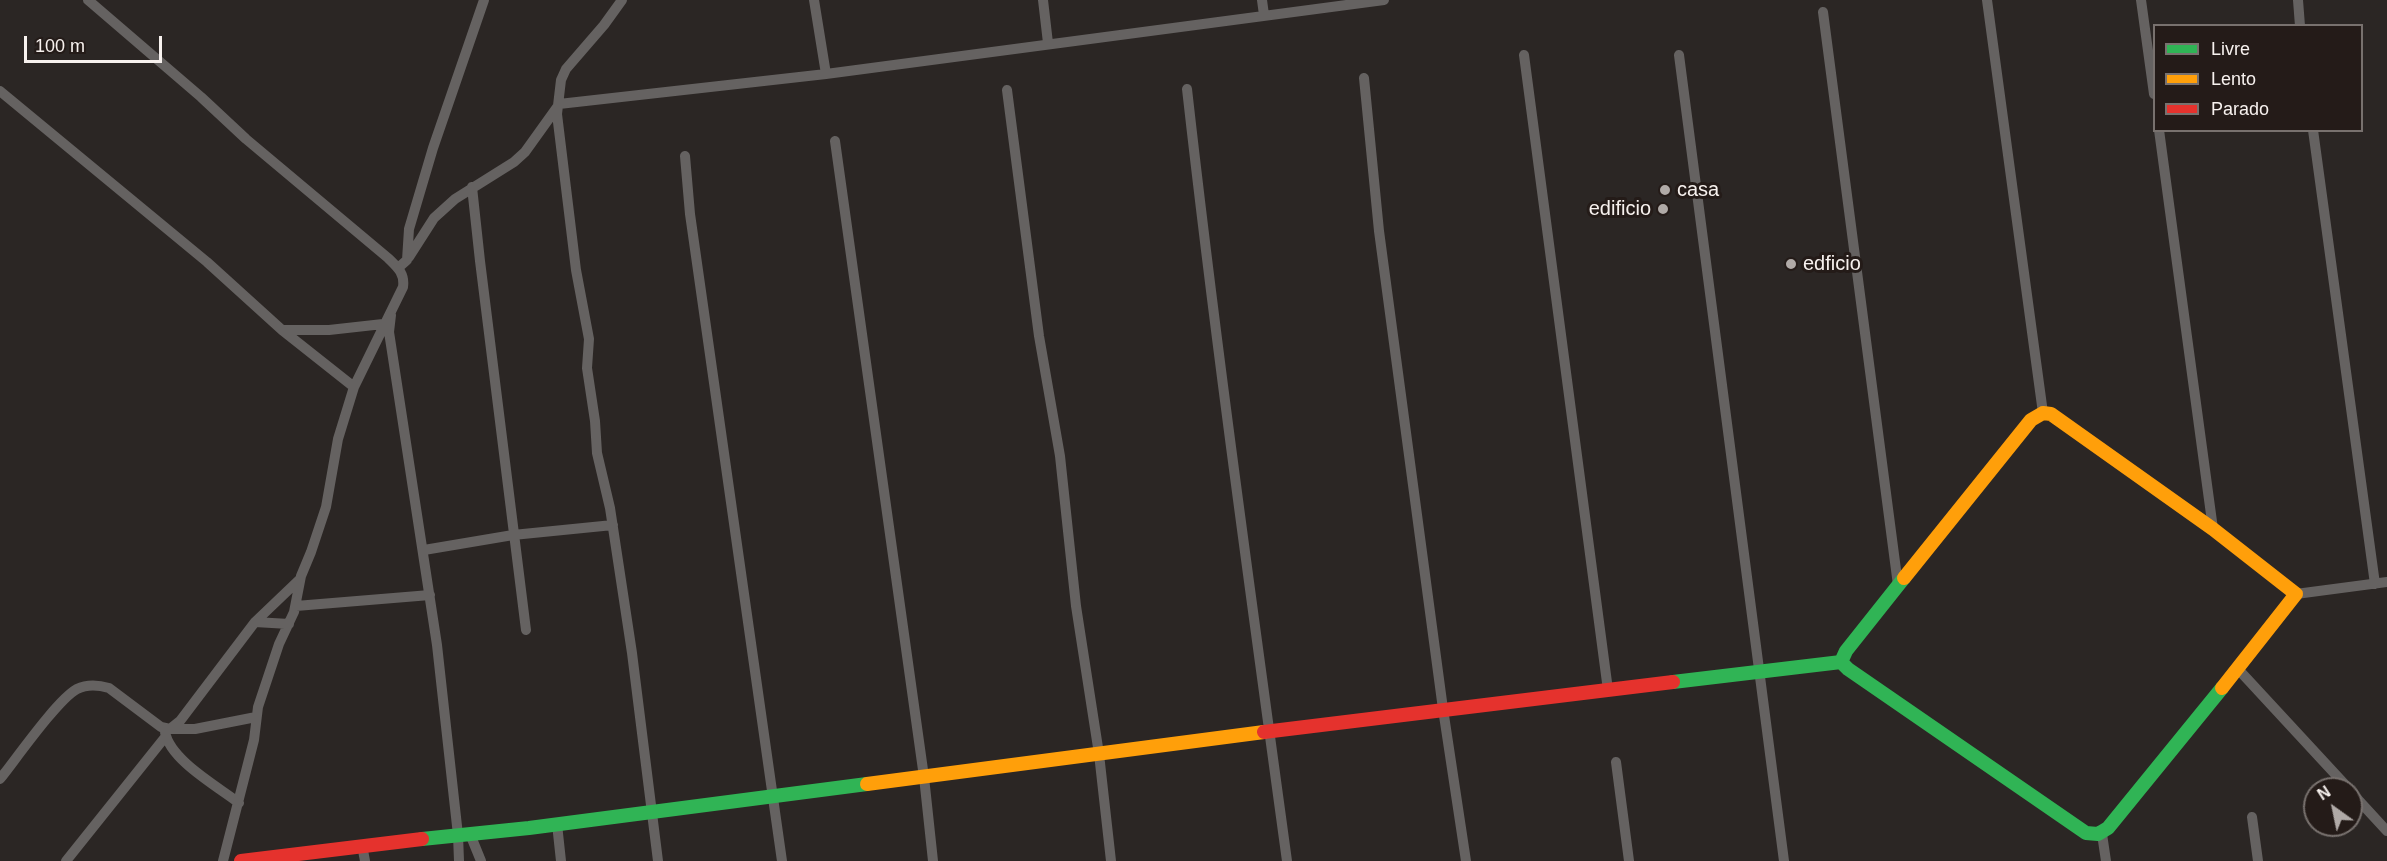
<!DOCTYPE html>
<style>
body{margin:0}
#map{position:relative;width:2387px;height:861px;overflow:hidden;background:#2b2624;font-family:Helvetica,sans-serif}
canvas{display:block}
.legend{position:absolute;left:2153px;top:24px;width:210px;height:108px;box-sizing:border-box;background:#241b18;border:2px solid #78716e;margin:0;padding:8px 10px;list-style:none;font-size:18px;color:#f7f1ee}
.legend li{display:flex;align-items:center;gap:12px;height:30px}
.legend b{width:30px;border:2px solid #78716e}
.north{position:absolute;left:2303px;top:777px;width:60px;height:60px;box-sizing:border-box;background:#241b18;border:2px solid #78716e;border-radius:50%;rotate:327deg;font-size:16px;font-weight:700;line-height:24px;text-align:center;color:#f7f1ee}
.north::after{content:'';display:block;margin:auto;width:21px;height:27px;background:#b0aaa7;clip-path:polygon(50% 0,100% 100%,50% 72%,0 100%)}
.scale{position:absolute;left:24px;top:36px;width:138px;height:27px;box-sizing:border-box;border:3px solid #f7f1ee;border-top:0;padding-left:8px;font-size:18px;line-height:21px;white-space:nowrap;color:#f7f1ee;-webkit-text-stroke:4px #241b18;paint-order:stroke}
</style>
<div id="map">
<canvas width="2387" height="861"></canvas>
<ul class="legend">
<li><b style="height:8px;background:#30b455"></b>Livre</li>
<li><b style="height:8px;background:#ff9f0a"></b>Lento</li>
<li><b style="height:8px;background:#e5322d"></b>Parado</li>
</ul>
<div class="north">N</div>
<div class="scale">100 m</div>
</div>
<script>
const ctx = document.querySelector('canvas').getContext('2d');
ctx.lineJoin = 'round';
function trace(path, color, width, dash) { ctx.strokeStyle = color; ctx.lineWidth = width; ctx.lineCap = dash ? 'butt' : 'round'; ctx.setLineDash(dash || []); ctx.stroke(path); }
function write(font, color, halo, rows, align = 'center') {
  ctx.font = font + ' Helvetica,sans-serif'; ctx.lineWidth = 6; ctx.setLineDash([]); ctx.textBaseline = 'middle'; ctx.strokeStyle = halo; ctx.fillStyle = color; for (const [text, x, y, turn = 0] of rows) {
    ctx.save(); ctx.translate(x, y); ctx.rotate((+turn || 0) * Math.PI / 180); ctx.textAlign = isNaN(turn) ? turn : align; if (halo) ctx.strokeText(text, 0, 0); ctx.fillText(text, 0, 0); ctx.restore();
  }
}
const street = new Path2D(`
 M 88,0 L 201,97 L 246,139 L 388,258 C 397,267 405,273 403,287 L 354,387 L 338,439 L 326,507 L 311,552 L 301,576 L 294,612 L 279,644 L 258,707 L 254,740 L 223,861
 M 622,0 L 604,25 L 566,69 L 561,80 L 557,114 L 576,270 L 589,339 L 587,368 L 595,421 L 597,453 L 610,508 L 632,653 L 658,861
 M 814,0 L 826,74
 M 1043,0 L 1048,43
 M 1262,0 L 1264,15
 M 1987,0 L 2043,413
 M 2141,0 L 2154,94
 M 2298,0 L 2300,26
 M 1823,12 L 1898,585
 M 1524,55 L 1608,690
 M 1679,55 L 1784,861
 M 1364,78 L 1379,231 L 1443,709 L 1466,861
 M 1187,89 C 1216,347 1252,604 1287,861
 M 1007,90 L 1039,336 L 1060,456 L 1076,606 L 1099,754 L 1111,861
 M 0,91 L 207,262 L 282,330 L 354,387
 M 559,104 L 826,74 L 1384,0
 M 2159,130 L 2213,529
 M 2313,130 L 2375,584
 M 835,141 L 924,777 L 933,861
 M 685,156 L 690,214 L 782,861
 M 472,187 L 480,261 L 526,630
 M 409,257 L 434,218 L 455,199 L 514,162 L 525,152 L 558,106
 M 398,268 L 407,260 L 409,229 L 433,148 L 484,0
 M 391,315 L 389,332 L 437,645 L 458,835 L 459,861
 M 282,330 L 329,330 L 383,324
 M 424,550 L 513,535 L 613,525
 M 2296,594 L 2387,582
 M 296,606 L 430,595
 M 255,622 L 289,624
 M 2238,669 L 2349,789
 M 170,729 L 195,729 L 256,717
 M 165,732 C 170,760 217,786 239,803
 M 1616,762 L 1629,861
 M 0,779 C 16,759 58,699 77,689 C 87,684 99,685 109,688 L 161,727 L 170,729 L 180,721 L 255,622 L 300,579
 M 2351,792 L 2387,831
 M 2252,817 L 2258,861
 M 557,824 L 561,861
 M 470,834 L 481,861
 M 2102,834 L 2106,861
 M 362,845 L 365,861
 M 66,861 L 166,736`);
const fast = new Path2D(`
 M 1904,578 L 1846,651 L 1841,662 L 1848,669 L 2086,833 L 2098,834 L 2108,828 L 2222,688
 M 1673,682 L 1841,662
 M 422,839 L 529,828 L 867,784`);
const slow = new Path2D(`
 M 2043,413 L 2051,414 L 2213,529 L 2296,594 L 2222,688
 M 1904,578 L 2031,420 L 2043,413
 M 867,784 L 1264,732`);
const jam = new Path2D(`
 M 1264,732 L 1673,682
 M 241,861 L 422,839`);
const markers = [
 [1665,190,6,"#b0aaa7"],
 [1663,209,6,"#b0aaa7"],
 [1791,264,6,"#b0aaa7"]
];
const poiNames = [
 ["casa",1677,190],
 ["edificio",1651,209,"right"],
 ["edficio",1803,264]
];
trace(street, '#656261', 10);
trace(fast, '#30b455', 14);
trace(slow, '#ff9f0a', 14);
trace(jam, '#e5322d', 14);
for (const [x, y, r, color] of markers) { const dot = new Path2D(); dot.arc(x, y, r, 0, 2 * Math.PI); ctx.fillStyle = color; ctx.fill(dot); trace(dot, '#241b18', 2); }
write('20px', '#f7f1ee', '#241b18', poiNames, 'left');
</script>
